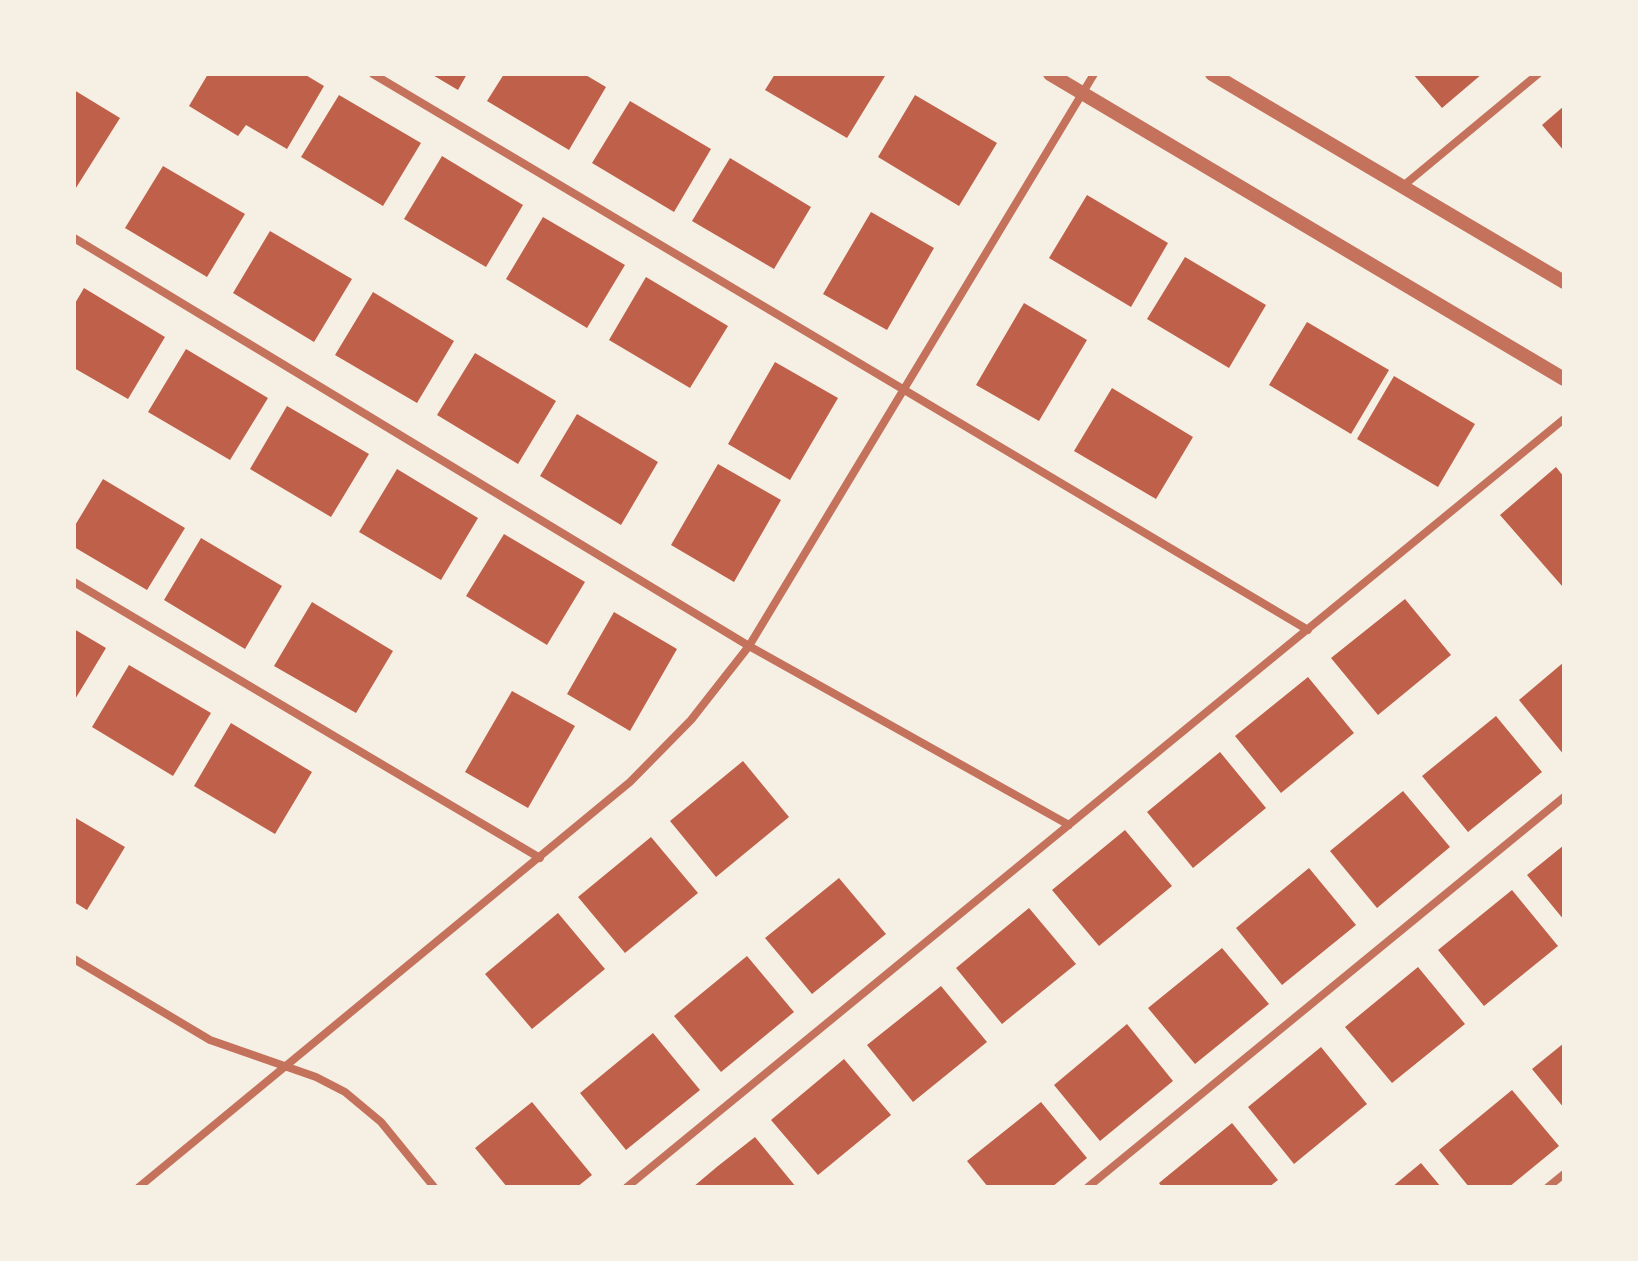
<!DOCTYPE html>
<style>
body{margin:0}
#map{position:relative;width:1638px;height:1261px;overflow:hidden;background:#f6efe4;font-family:Lato,sans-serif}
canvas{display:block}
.frame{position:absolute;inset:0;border:76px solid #f6efe4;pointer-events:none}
</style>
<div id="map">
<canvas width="1638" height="1261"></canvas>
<div class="frame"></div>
</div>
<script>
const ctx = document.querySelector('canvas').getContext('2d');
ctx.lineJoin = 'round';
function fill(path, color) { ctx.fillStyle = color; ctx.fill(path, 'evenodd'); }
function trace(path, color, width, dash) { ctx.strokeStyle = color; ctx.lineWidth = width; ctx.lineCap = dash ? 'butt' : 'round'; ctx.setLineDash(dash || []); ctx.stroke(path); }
const building = new Path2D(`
 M 208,74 L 304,74 L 324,86 L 287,149 L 246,125 L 238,136 L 189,106 Z
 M 431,74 L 467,74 L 458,90 Z
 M 504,74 L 584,74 L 606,87 L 569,150 L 487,101 Z
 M 775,74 L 882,74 L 885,76 L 847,138 L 765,90 Z
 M 1413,74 L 1482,74 L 1442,108 Z
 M 74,90 L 120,118 L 74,191 Z
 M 339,95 L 421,143 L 383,206 L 301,157 Z
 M 915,95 L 997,143 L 959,206 L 878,157 Z
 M 630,101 L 711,149 L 674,212 L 592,163 Z
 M 1564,106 L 1564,151 L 1542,125 Z
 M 442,156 L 523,205 L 486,267 L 404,219 Z
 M 730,158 L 811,207 L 774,269 L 692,221 Z
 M 163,166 L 245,214 L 207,277 L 125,228 Z
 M 1087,195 L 1168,243 L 1131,307 L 1049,258 Z
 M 871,212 L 934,248 L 887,330 L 823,294 Z
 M 543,217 L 625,265 L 587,328 L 506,279 Z
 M 270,231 L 352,279 L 314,342 L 233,293 Z
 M 1185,257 L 1266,305 L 1229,368 L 1147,319 Z
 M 646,277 L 728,326 L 690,388 L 609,340 Z
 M 84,288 L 165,337 L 128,399 L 74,368 L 74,305 Z
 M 373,292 L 454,341 L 417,403 L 335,355 Z
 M 1024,303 L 1087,340 L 1039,421 L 976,385 Z
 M 1307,322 L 1389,370 L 1351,434 L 1269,385 Z
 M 186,349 L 268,398 L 230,460 L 148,412 Z
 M 475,353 L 556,401 L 518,464 L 437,415 Z
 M 775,362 L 838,398 L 790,480 L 728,444 Z
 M 1394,376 L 1475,424 L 1438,487 L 1357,439 Z
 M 1112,388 L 1193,437 L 1156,499 L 1074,451 Z
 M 287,406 L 369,454 L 331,517 L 250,469 Z
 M 577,414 L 658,462 L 621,525 L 540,476 Z
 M 718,464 L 781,500 L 734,582 L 671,545 Z
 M 1556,467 L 1564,477 L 1562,586 L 1500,515 Z
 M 397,469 L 478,518 L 441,580 L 359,532 Z
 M 103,479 L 185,528 L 147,590 L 74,547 L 74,527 Z
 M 504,534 L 585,582 L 547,645 L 466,596 Z
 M 201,538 L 282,586 L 245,649 L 164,600 Z
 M 1405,599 L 1451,655 L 1378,715 L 1331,658 Z
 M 312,602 L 393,651 L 356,713 L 274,666 Z
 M 614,612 L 677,649 L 630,731 L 567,694 Z
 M 74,629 L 106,648 L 74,701 Z
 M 1564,662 L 1564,755 L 1519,700 Z
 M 129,665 L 211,713 L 173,776 L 92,727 Z
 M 1308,677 L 1354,733 L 1281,793 L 1235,736 Z
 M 512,691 L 575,726 L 528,808 L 465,772 Z
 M 1496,716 L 1542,772 L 1468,832 L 1422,776 Z
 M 231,723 L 312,772 L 275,834 L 194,786 Z
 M 1220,752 L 1266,808 L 1193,868 L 1147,812 Z
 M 743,761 L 789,817 L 716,877 L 670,821 Z
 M 1403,791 L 1450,847 L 1377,908 L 1330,851 Z
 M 74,817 L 125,847 L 87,910 L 74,902 Z
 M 1125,830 L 1172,886 L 1099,946 L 1052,890 Z
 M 651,837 L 698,893 L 625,953 L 578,897 Z
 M 1564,845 L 1564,920 L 1527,875 Z
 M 1309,868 L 1356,925 L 1282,985 L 1236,928 Z
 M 839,878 L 886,934 L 812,994 L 765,938 Z
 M 1512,890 L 1558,946 L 1484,1006 L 1438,950 Z
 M 1029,908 L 1076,964 L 1002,1024 L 956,968 Z
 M 558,913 L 605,969 L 532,1029 L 485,974 Z
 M 1222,948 L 1269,1004 L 1195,1064 L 1148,1008 Z
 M 747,956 L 794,1012 L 721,1072 L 674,1016 Z
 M 1418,967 L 1465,1024 L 1392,1083 L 1345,1027 Z
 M 941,986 L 987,1042 L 913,1102 L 867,1045 Z
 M 1127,1024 L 1173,1081 L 1100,1141 L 1054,1085 Z
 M 653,1033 L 700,1090 L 626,1150 L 580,1093 Z
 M 1564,1043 L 1564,1108 L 1532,1069 Z
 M 1321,1047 L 1367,1104 L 1294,1164 L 1248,1107 Z
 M 844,1059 L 891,1115 L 818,1175 L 771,1120 Z
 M 1512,1090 L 1559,1146 L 1509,1187 L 1469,1187 L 1439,1150 Z
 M 532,1102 L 592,1175 L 577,1187 L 507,1187 L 475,1148 Z
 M 1041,1102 L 1087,1158 L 1052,1187 L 988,1187 L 967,1161 Z
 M 1232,1123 L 1278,1180 L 1269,1187 L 1162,1187 L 1159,1183 Z
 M 755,1137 L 796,1187 L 693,1187 L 718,1166 Z
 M 1421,1163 L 1441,1187 L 1392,1187 Z`);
const minor = new Path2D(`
 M 373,74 L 1308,630
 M 1403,186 L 1538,74
 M 74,238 L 749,646 L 1069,825
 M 74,582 L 540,858
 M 74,959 L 210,1040 L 316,1077 L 345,1092 L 381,1122 L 434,1187
 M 139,1187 L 630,782 L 691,720 L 749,646 L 1094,74
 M 627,1187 L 1564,419
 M 1088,1187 L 1564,797
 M 1548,1187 L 1564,1174`);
const tertiary = new Path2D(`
 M 1050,74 L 1564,379
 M 1212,74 L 1564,282`);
fill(building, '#bf614a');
trace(minor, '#c5725c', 8);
trace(tertiary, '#c5725c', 14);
</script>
